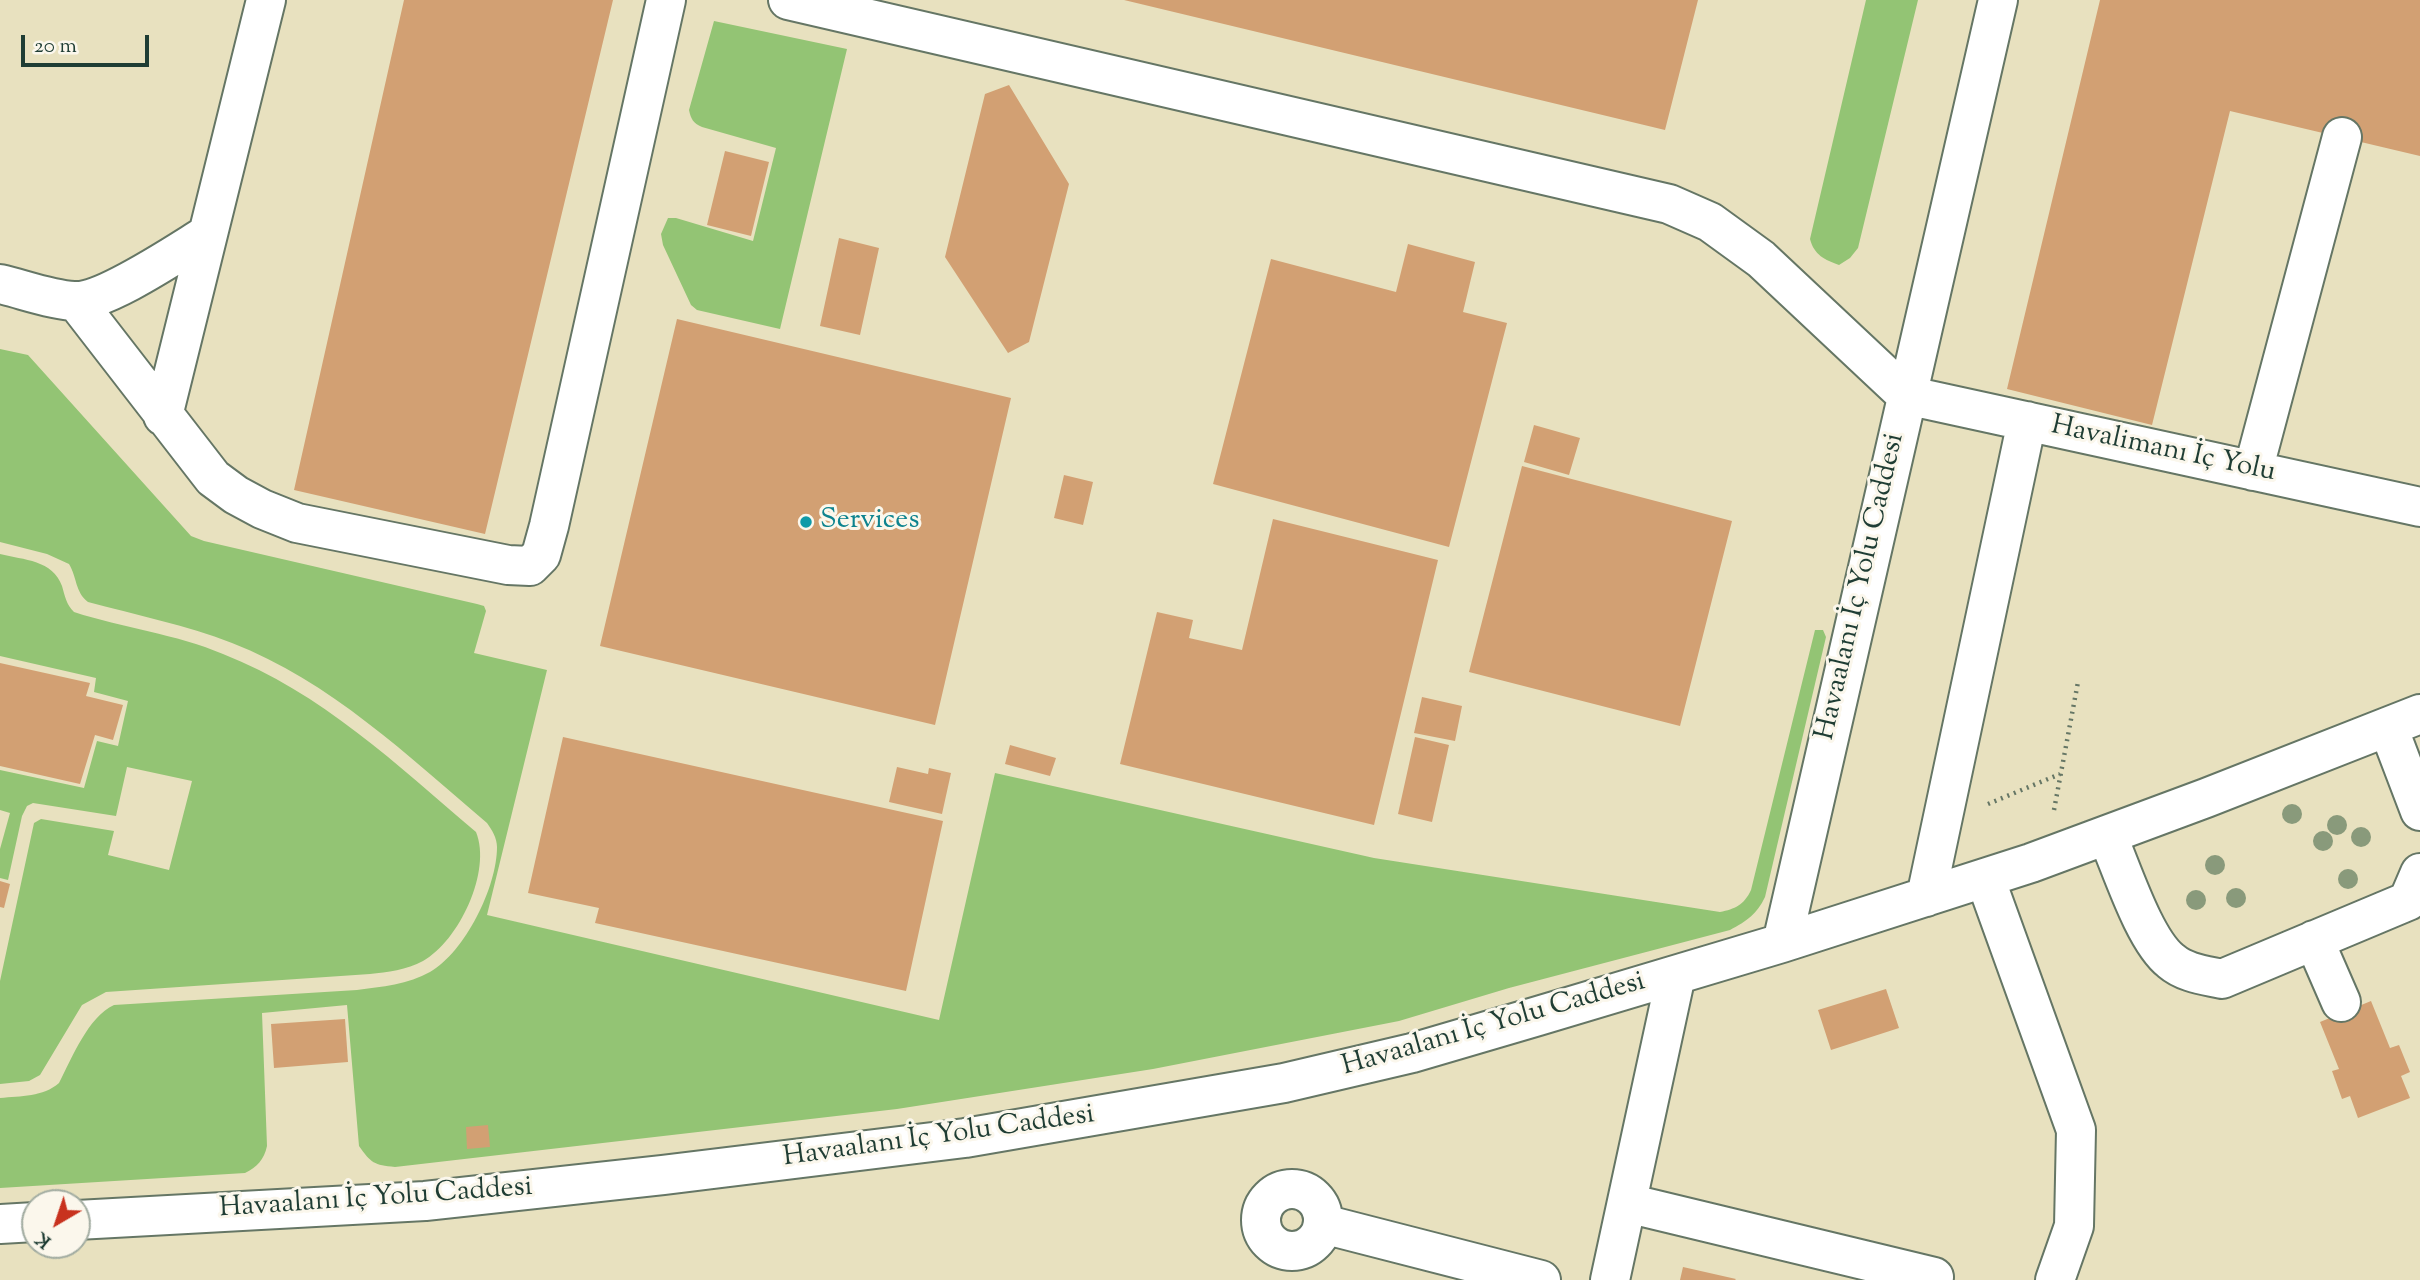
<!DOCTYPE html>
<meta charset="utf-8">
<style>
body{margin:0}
#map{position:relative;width:2420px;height:1280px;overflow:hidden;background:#e8e1bf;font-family:"Sorts Mill Goudy",serif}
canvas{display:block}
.north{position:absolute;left:21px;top:1189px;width:70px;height:70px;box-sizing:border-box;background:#fbf7ec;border:2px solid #a3ada2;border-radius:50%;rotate:219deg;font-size:19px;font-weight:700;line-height:28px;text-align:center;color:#1f3d34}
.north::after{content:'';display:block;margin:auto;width:24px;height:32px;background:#c8321e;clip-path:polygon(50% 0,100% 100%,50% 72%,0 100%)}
.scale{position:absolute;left:21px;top:35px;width:128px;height:32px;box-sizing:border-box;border:4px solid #1f3d34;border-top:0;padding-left:9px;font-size:21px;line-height:24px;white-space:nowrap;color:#1f3d34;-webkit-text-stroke:5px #fbf7ec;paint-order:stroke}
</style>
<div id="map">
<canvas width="2420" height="1280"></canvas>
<div class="north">K</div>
<div class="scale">20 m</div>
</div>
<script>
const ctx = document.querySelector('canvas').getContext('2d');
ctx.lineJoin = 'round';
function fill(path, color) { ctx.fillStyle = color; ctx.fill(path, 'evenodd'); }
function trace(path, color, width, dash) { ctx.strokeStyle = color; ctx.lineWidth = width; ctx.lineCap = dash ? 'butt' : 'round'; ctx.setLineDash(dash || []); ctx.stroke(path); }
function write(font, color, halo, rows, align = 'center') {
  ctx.font = font + ' "Sorts Mill Goudy",serif'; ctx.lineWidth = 6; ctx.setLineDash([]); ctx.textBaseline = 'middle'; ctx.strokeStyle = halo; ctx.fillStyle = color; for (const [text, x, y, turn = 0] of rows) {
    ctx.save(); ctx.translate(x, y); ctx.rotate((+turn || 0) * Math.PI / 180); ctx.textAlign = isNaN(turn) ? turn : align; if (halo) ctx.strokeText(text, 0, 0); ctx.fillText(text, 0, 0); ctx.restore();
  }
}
const green = new Path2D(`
 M 1866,0 L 1918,0 L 1858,248 L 1850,258 L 1839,265 C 1825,260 1814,255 1810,239 Z
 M 714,21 L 847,49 L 780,329 L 697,310 L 691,305 L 663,245 L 661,234 L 668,218 L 676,218 L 753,241 L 776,148 L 702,127 C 693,123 691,119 689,110 Z
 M 0,349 L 28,355 L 191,536 L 204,541 L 477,604 L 484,606 L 486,611 L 474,653 L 547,670 L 487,915 L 939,1020 L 995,773 L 1374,858 L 1720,912 C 1735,909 1744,905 1751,890 L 1815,630 L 1823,630 L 1826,637 L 1765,897 C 1757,914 1747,921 1730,930 L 1509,988 L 1399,1021 L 1153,1069 L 897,1109 L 395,1167 C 374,1165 371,1163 359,1146 L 347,1005 L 262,1013 L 267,1146 C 264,1160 257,1167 245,1173 L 0,1188 L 0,1098 C 21,1096 43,1097 59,1083 C 72,1058 88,1017 114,1005 L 357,990 C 381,987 409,984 430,972 C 465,952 497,887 497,847 C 497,838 492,830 487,823 C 408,756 330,681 232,643 C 186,625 136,615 88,602 C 75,592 77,577 69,564 L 47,554 L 0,542 Z
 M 0,554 C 24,560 53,560 62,586 C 65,596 66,604 74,612 C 123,628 176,634 223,654 C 322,693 396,764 476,832 C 492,871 459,941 423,961 C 407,970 387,972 370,974 L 106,992 L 82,1005 L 40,1075 L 29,1081 L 0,1084 L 0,981 L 34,823 L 41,819 L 114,831 L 108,855 L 169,870 L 192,781 L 127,767 L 116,816 L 33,803 L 27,806 L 22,816 L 8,880 L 0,878 L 0,849 L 10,813 L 0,810 L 0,770 L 84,788 L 97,741 L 118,746 L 128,701 L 94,692 L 96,678 L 0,656 Z`);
const building = new Path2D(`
 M 404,0 L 613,0 L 485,534 L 294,490 Z
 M 1124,0 L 1698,0 L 1665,130 Z
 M 2100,0 L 2420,0 L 2420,156 L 2230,111 L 2152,425 L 2007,389 Z
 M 1009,85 L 1069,184 L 1029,342 L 1008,353 L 945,257 L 985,94 Z
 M 725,151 L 769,162 L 751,236 L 707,225 Z
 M 839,238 L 879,248 L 860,335 L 820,326 Z
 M 1408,244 L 1475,262 L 1463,312 L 1507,323 L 1449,547 L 1213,484 L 1271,259 L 1396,292 Z
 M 677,319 L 1011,398 L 935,725 L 600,646 Z
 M 1534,425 L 1580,438 L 1569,475 L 1524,462 Z
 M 1522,466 L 1732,521 L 1680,726 L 1469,672 Z
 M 1064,475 L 1093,482 L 1083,525 L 1054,518 Z
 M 1273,519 L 1438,560 L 1374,825 L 1120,764 L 1157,612 L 1193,620 L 1189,638 L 1242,650 Z
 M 0,663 L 90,683 L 86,696 L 123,705 L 113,740 L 95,735 L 80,784 L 0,766 Z
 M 1422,697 L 1462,706 L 1455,741 L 1414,733 Z
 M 563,737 L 943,821 L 906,991 L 595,923 L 599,908 L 528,893 Z
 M 1415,737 L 1449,745 L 1432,822 L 1398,814 Z
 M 1010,745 L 1056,758 L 1050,776 L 1005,764 Z
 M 897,767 L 928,774 L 929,768 L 951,773 L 942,814 L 889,802 Z
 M 0,881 L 10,884 L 4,908 L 0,907 Z
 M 1886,989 L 1899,1028 L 1831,1050 L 1818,1010 Z
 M 2371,1001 L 2390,1048 L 2399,1045 L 2410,1072 L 2401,1076 L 2410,1098 L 2358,1118 L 2350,1096 L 2342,1099 L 2332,1071 L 2339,1069 L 2320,1022 Z
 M 345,1019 L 348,1062 L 274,1068 L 271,1024 Z
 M 488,1125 L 490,1147 L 467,1149 L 466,1127 Z
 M 1683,1267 L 1736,1279 L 1735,1280 L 1680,1280 Z`);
const path = new Path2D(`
 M 1988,804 L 2060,774
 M 2054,810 L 2078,682`);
const minor = new Path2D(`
 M 788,0 L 1669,204 L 1710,222 L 1761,259 L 1906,395
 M 0,284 C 22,289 51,300 74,301 C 104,303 180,251 208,234
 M 76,301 L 213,478 L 236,495 L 262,509 L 297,523 L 508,565 L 530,566 L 541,555 L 549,526 L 666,0
 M 1906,395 L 2420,507
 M 163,416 L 266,0
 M 2253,471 L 2342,137
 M 2388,727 L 2420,811
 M 2107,835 C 2122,869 2144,940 2171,961 C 2185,973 2204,975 2222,979 L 2408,901 L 2420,873
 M 1985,878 L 2076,1130 L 2074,1226 L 2055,1280
 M 1926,897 L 2027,421
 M 2314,940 L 2341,1002
 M 1782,943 L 1998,0
 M1261 1220a31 31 0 1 1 62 0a31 31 0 1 1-62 0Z
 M 1627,1203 L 1934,1277
 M 77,1220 L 425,1201 L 663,1175 L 965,1138 L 1284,1083 L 1412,1053 L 1538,1016 L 1782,943 L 2031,863 L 2206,798 L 2420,714
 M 0,1224 L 35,1222
 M 1323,1224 L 1541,1280
 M 1610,1280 L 1676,975`);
const trees = [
 [2292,814],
 [2337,825],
 [2361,837],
 [2323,841],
 [2215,865],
 [2348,879],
 [2236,898],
 [2196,900]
];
const markers = [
 [806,522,7,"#0f9aa8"]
];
const streetNames = [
 ["Havalimanı İç Yolu",2163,451,12],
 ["Havaalanı İç Yolu Caddesi",1862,587,-77],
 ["Havaalanı İç Yolu Caddesi",1494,1026,-16],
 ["Havaalanı İç Yolu Caddesi",939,1138,-8],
 ["Havaalanı İç Yolu Caddesi",376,1200,-4]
];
const cultureNames = [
 ["Services",820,522]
];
fill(green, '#93c474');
fill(building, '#d2a073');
trace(minor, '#657665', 42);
trace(path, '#657665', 4.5, [2, 5]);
trace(minor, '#fff', 38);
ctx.fillStyle = '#899a7b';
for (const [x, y] of trees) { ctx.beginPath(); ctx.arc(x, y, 10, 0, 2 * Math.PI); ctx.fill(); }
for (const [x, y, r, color] of markers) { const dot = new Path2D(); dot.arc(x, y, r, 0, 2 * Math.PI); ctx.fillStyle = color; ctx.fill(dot); trace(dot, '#fbf7ec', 2.5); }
write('28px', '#1f3d34', '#fbf7ec', streetNames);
write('28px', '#0d838f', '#fbf7ec', cultureNames, 'left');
</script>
